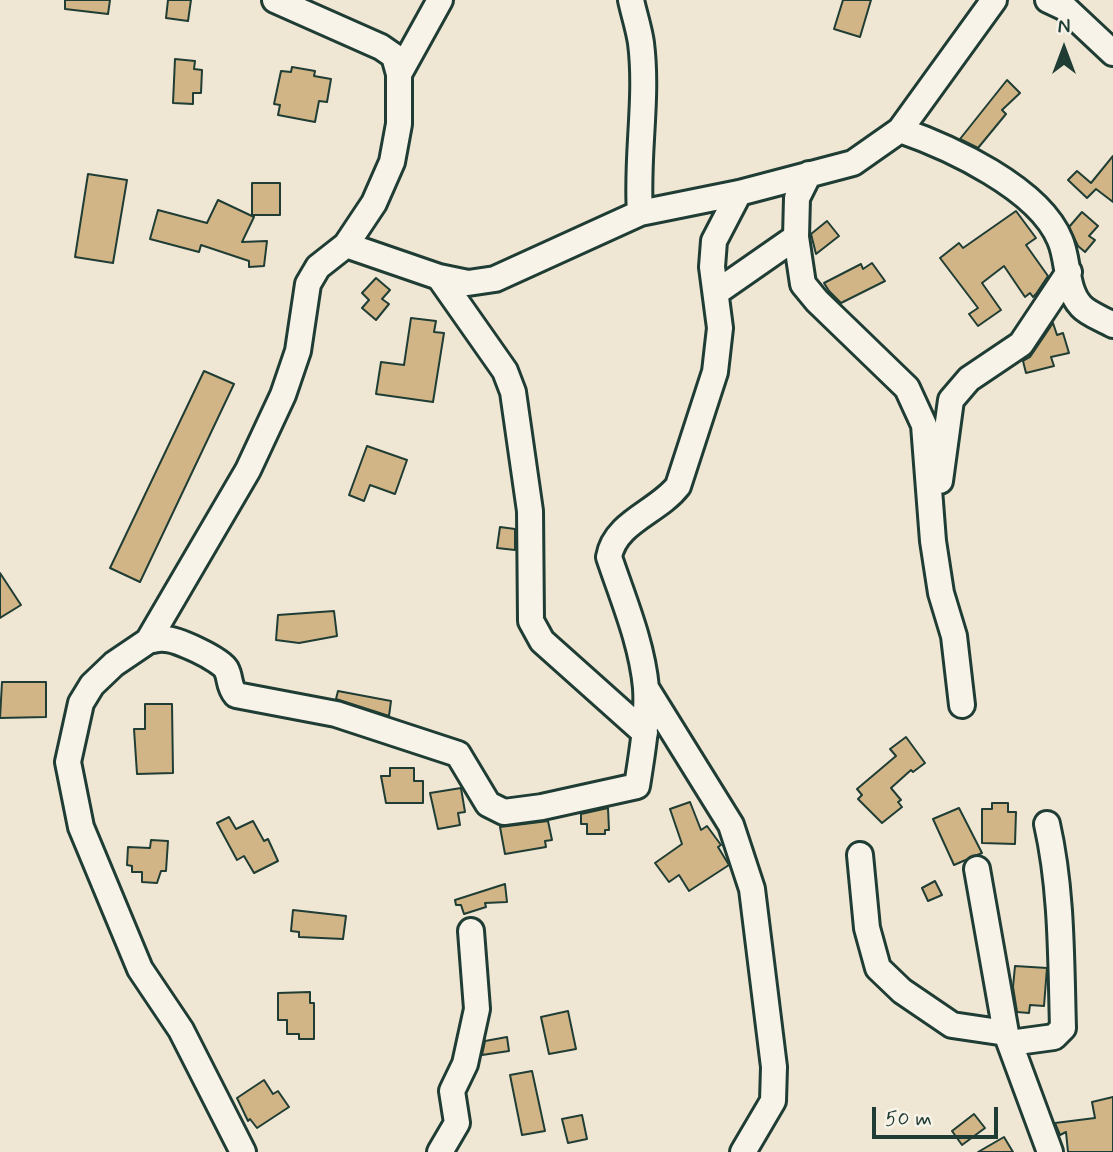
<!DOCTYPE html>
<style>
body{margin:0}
#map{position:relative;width:1113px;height:1152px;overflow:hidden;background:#efe7d4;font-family:Mynerve,sans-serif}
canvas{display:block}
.north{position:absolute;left:1029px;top:14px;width:70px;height:70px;-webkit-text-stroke:5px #f7f3e8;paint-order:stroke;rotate:0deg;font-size:19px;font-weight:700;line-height:28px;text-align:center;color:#1f3d34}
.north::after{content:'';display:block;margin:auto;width:24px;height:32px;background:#1f3d34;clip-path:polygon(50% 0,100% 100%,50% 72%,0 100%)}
.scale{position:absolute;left:872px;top:1107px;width:126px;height:32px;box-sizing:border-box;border:4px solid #1f3d34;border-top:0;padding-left:9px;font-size:21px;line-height:24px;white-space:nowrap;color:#1f3d34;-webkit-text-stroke:5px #f7f3e8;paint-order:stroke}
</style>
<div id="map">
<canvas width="1113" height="1152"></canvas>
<div class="north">N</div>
<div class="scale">50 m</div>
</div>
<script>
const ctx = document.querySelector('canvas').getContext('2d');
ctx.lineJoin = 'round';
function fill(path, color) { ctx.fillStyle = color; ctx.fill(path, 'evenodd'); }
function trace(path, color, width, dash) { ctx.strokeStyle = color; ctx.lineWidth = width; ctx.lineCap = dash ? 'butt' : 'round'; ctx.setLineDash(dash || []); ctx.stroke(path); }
const building = new Path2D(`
 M 65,0 L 110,0 L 108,14 L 65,9 Z
 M 168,0 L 191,0 L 188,21 L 166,18 Z
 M 843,0 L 871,0 L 860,37 L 834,29 Z
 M 175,59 L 195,61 L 194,69 L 202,70 L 201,93 L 193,93 L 193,104 L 173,103 Z
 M 292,67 L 315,71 L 314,76 L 331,79 L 327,102 L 319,101 L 315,122 L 278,115 L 280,105 L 274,104 L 281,71 L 291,72 Z
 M 1007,80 L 1020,93 L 1002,110 L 1006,114 L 978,148 L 960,139 Z
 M 1113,156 L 1113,202 L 1096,189 L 1087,198 L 1068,180 L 1077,171 L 1091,183 Z
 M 88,174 L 127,180 L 113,263 L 75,257 Z
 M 252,183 L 280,183 L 280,215 L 252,215 Z
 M 218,200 L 254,217 L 242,242 L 267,241 L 264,266 L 249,267 L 249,261 L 201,245 L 199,252 L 150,239 L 158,210 L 207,223 Z
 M 1016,211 L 1036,238 L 1026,245 L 1048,276 L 1036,294 L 1033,297 L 1030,293 L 1025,297 L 1004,266 L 982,283 L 1001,310 L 978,326 L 969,314 L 978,308 L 940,258 L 959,243 L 963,248 Z
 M 1082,212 L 1098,226 L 1089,236 L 1095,240 L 1085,252 L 1078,246 L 1069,227 Z
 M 827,221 L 839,236 L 816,254 L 811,234 Z
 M 872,263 L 885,281 L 841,303 L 829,291 L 824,283 L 861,264 L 863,269 Z
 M 376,278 L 390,290 L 382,299 L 389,304 L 376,320 L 362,308 L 369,300 L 362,293 Z
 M 411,318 L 436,321 L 434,332 L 444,333 L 433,402 L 376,394 L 381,362 L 404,365 Z
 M 1053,323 L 1057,335 L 1063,333 L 1069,353 L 1051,357 L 1054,366 L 1026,373 L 1023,361 L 1030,357 Z
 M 204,371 L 234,384 L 140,582 L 110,568 Z
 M 367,446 L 407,460 L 395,494 L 370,485 L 364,501 L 349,495 Z
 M 500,527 L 515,529 L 515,550 L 497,548 Z
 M 0,573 L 21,605 L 0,618 Z
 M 334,611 L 337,636 L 299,643 L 276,640 L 278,615 Z
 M 2,682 L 46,682 L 46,717 L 0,718 Z
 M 338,691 L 391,701 L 389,716 L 336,699 Z
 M 145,704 L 172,704 L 173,773 L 137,774 L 134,729 L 145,729 Z
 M 906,737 L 925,763 L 913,772 L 911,770 L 891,788 L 901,800 L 898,802 L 902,807 L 882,823 L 858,799 L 862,795 L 857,789 L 896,756 L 890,749 Z
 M 390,768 L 414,768 L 414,781 L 423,781 L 423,803 L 386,803 L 381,776 L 390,776 Z
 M 461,788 L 465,812 L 458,813 L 460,825 L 438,829 L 430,793 Z
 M 690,802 L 701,830 L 707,826 L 721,845 L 718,847 L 729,865 L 689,891 L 679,875 L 669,882 L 655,863 L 682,844 L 670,809 Z
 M 992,803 L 1008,803 L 1008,812 L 1016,812 L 1015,844 L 982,843 L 982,809 L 992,809 Z
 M 608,808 L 609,830 L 605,830 L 605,834 L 587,834 L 587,824 L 581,824 L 581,814 Z
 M 959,808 L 982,853 L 954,865 L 933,819 Z
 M 229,817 L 236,829 L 253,821 L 264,841 L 268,839 L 278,861 L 254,873 L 244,856 L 237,860 L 217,823 Z
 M 548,821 L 552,840 L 545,841 L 546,847 L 505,854 L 500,827 Z
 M 151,840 L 168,841 L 166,871 L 161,871 L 157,883 L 142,882 L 142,872 L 132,872 L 132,866 L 127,865 L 128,847 L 150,848 Z
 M 935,881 L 942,895 L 928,901 L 922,888 Z
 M 505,884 L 507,902 L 485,903 L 486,907 L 464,914 L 461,905 L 456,905 L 455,900 Z
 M 293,910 L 346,916 L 343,939 L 299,937 L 299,932 L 291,931 Z
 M 1015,966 L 1047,968 L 1044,1006 L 1030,1005 L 1029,1013 L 1017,1012 L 1013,987 Z
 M 310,992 L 310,1003 L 314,1003 L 314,1039 L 299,1039 L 299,1034 L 287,1034 L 287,1020 L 278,1020 L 278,993 Z
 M 568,1011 L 576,1049 L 549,1054 L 541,1017 Z
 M 507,1037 L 509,1051 L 482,1055 L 485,1041 Z
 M 532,1071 L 545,1131 L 522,1135 L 510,1075 Z
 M 264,1080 L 273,1094 L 278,1091 L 289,1107 L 257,1128 L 250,1119 L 248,1121 L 237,1098 Z
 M 1113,1097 L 1113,1152 L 1068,1152 L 1066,1132 L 1060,1135 L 1055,1123 L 1095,1118 L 1092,1102 Z
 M 974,1114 L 985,1128 L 962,1145 L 952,1131 Z
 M 582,1115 L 587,1139 L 568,1143 L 562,1119 Z
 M 1004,1137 L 1013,1152 L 978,1152 Z`);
const minor = new Path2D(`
 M 631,0 C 634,14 639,29 641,43 C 648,99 636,157 640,213
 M 1048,0 L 1065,8 L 1113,53
 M 399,74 L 440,0
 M 900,130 C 949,147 1039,188 1060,240 C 1069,260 1065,289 1081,306 C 1088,314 1103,319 1113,325
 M 809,174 L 797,198 L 796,237 L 803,284 L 817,301 L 907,388 L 924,425 L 933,541 L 941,593 L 954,636 L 962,705
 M 346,245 L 439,277 L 468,283 L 495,279 L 640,213 L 739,193 L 853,163 L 900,130 L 994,0
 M 439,277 L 505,371 L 513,392 L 530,511 L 531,621 L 542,641 L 645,733
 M 717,292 L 796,237
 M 940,481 L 951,400 L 969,379 L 1021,344 L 1069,272
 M 148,641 C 154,640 160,638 165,639 C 177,639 220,659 226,669 C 231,678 228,686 236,695 L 336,714 L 458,754 L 488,804 L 504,812 L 542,807 L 637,786 C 642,754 648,720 646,688 C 642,643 623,599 609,557 C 615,522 658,512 678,486 L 715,372 L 720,328 L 712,267 L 714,241 L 739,193
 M 646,688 L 731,825 L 752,889 L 774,1067 L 773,1101 L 743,1152
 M 860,855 L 867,928 L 878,968 L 902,991 L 952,1025 L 1006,1033
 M 977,869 L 1006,1033 L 1050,1152
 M 1010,1043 L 1054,1037 L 1063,1028 C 1061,960 1062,890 1047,824
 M 243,1152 L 181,1030 L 140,969 L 81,827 L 68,762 L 81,703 L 92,685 L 114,664 L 148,641 L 248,470 L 283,395 L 298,351 L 308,284 L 318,267 L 346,245 L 374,203 L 392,162 L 399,124 L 399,74 L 394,56 L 381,47 L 275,0
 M 440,1152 L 457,1123 L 452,1091 L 465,1064 L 477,1009 L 471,931`);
fill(building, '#d1b586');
trace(building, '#1f3d34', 2);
trace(minor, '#1f3d34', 30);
trace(minor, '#f7f3e8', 24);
</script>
